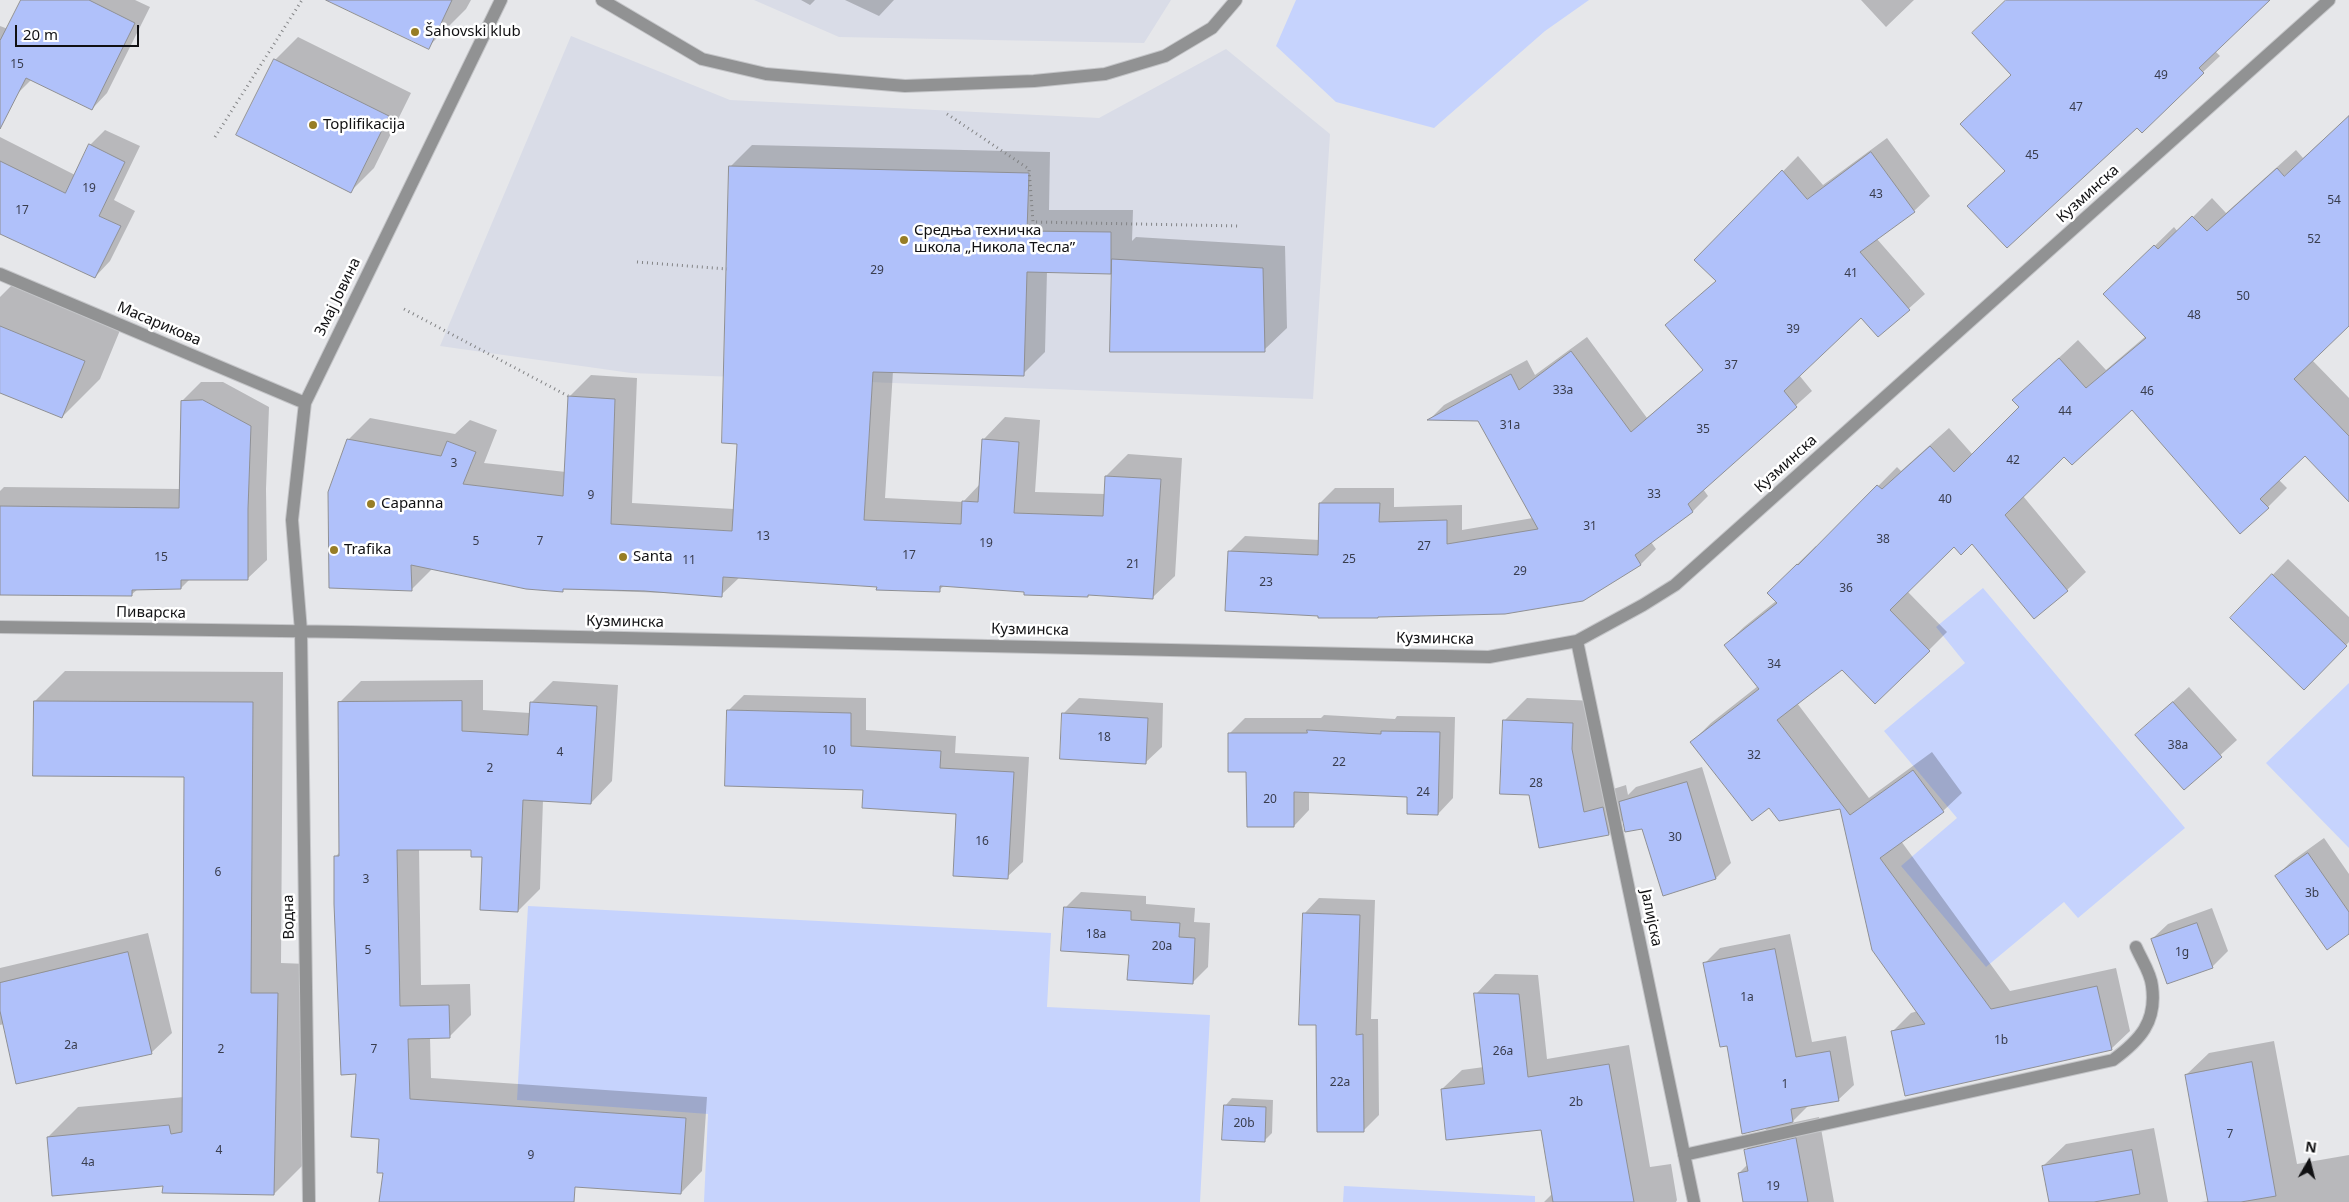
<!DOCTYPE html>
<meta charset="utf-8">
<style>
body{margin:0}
#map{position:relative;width:2349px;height:1202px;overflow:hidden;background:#e6e7ea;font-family:"Noto Sans",sans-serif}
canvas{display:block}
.north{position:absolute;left:2284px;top:1137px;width:50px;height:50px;-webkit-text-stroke:4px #fff;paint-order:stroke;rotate:8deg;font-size:14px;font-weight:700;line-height:20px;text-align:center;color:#111113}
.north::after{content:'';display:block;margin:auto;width:18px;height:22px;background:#111113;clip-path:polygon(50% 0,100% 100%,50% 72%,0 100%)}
.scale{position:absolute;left:15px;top:25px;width:124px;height:22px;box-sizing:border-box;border:2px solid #111113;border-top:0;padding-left:6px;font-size:15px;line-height:18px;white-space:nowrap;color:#111113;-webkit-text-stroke:4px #fff;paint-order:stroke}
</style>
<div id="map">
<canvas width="2349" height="1202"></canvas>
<div class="north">N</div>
<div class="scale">20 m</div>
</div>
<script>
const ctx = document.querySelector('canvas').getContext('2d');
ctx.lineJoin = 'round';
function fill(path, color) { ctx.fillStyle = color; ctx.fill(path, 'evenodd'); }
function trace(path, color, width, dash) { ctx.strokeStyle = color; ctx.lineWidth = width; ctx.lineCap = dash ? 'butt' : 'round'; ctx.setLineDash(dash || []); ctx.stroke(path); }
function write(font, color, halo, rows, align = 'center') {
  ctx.font = font + ' "Noto Sans",sans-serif'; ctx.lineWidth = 5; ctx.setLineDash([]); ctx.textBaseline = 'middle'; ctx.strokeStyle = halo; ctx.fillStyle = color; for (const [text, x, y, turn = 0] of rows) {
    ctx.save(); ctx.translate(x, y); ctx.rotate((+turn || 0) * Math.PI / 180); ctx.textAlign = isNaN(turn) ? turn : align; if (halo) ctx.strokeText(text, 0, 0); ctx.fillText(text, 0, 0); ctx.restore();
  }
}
const built = new Path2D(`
 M 754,0 L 1171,0 L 1144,43 L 839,37 Z
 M 571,36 L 730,100 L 1099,118 L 1226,49 L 1330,134 L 1313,399 L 631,373 L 440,346 Z`);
const green = new Path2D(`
 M 1296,0 L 1589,0 L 1545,31 L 1434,128 L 1336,102 L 1276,46 Z
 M 1983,588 L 2185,828 L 2078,918 L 2064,902 L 1986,967 L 1901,866 L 1957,818 L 1884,731 L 1965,663 L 1936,627 Z
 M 2349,683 L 2349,848 L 2266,763 Z
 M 528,906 L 1051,933 L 1047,1007 L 1210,1015 L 1200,1202 L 704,1202 L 708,1114 L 517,1100 Z
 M 1344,1186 L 1535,1196 L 1535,1202 L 1343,1202 Z`);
const shadow = new Path2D(`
 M 22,0 L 135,0 L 150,7 L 107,93 L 92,109 L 32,79 L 16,95 L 0,87 L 0,26 L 8,29 Z
 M 366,0 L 471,0 L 466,9 L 428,47 Z
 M 801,0 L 815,0 L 810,5 Z
 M 845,0 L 894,0 L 879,16 Z
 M 1861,0 L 1914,0 L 1886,27 Z
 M 2007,0 L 2268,0 L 2215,51 L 2220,56 L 2203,72 L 2137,127 L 2006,171 L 2018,69 Z
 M 298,37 L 411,93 L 374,168 L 351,191 L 275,60 Z
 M 2349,116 L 2349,324 L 2312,360 L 2349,398 L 2349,500 L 2305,455 L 2279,480 L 2287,488 L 2268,507 L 2133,408 L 2064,455 L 2023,496 L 2086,572 L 2067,590 L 1972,542 L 1954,545 L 1907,591 L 1947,632 L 1929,650 L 1842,668 L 1797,703 L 1869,798 L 1932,752 L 1962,793 L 1943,811 L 1901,841 L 2010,991 L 2116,968 L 2130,1031 L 2111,1049 L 1892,1032 L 1911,1013 L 1918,1011 L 1841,807 L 1769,806 L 1692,742 L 1711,723 L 1758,686 L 1725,645 L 1744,627 L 1776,601 L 1787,574 L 1816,546 L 1818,547 L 1897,467 L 1901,471 L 1949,428 L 1973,455 L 2020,407 L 2033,382 L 2078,340 L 2106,370 L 2146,336 L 2124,276 L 2174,227 L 2178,232 L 2212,198 L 2226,213 L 2296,150 L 2303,158 Z
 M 105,130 L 140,146 L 114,200 L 135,211 L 110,261 L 95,277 L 0,232 L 0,137 L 75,175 L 90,145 Z
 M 1887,138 L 1930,196 L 1914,211 L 1877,239 L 1925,294 L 1878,336 L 1861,316 L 1799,375 L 1812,391 L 1703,489 L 1708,496 L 1693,511 L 1651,542 L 1656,549 L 1641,564 L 1582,600 L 1229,552 L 1245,536 L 1320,540 L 1320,503 L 1335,488 L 1394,488 L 1394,507 L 1462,505 L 1462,530 L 1533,518 L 1479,419 L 1430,419 L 1444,405 L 1527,360 L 1535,375 L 1587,337 L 1647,418 L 1704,369 L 1666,325 L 1717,280 L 1696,260 L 1798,156 L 1823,185 Z
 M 752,145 L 1050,152 L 1049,210 L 1133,210 L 1132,241 L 1136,237 L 1285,246 L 1287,328 L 1264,350 L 1113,270 L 1110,273 L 1047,271 L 1045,352 L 1023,374 L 893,371 L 885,498 L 963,502 L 980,484 L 984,439 L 1005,417 L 1040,420 L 1035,492 L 1105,494 L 1106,476 L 1128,454 L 1182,458 L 1175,576 L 1153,597 L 1090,594 L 1088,596 L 945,585 L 939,590 L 740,577 L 721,595 L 526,588 L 433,568 L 412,589 L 348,440 L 370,418 L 455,434 L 470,420 L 497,430 L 484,463 L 566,472 L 570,396 L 591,375 L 637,378 L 632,503 L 734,509 L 739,443 L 730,167 Z
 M 17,280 L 123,323 L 100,379 L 62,417 L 0,392 L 0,297 Z
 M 201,382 L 223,382 L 269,407 L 266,489 L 267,560 L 247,579 L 190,579 L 181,588 L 138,589 L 131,595 L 0,593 L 0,491 L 4,487 L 181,489 L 182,401 Z
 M 2288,559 L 2349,617 L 2349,642 L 2304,688 L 2232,617 Z
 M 65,671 L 283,672 L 281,963 L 308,964 L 304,1164 L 274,1194 L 164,1184 L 48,1137 L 78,1107 L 184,1097 L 185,775 L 35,701 Z
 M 483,680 L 483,710 L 530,713 L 531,703 L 553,681 L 618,685 L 612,781 L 591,803 L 543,800 L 540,889 L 518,911 L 483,856 L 472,849 L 419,849 L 421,985 L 470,984 L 471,1015 L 449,1037 L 430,1037 L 431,1078 L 707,1097 L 702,1171 L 681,1193 L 555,1184 L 553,1202 L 381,1202 L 385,1172 L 381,1138 L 357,1073 L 336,856 L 340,852 L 339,703 L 361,681 Z
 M 2189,687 L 2237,740 L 2184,788 L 2136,735 Z
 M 744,695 L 866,698 L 866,730 L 956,736 L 955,753 L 1029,757 L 1023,862 L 1007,877 L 958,813 L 864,789 L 728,711 Z
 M 1079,698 L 1163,703 L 1162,747 L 1146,762 L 1063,714 Z
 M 1527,698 L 1595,701 L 1607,791 L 1626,785 L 1628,795 L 1636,787 L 1702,767 L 1731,863 L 1716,878 L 1664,894 L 1643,828 L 1624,819 L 1609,834 L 1530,794 L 1504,721 Z
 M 1324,715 L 1395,719 L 1397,716 L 1455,717 L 1453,798 L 1438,814 L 1408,796 L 1309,792 L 1309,810 L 1294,826 L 1247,771 L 1229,734 L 1245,718 L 1321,718 Z
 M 2324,838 L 2349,874 L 2349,932 L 2276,876 L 2292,861 Z
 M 1081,892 L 1146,896 L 1146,904 L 1195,908 L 1194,922 L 1210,923 L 1208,967 L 1192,983 L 1130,954 L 1065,908 Z
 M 1319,898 L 1375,900 L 1371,1019 L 1378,1019 L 1379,1115 L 1364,1130 L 1317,1024 L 1304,914 Z
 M 2212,908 L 2228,951 L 2212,967 L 2152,939 L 2168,924 Z
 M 148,933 L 172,1033 L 151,1053 L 4,1024 L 0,1025 L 0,968 Z
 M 1790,934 L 1812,1042 L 1846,1036 L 1854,1085 L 1838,1100 L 1809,1105 L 1791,1123 L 1819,1117 L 1834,1202 L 1744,1202 L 1739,1173 L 1748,1164 L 1746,1150 L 1769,1126 L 1728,1044 L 1705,963 L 1720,948 Z
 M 1495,974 L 1538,975 L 1547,1059 L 1629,1045 L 1650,1167 L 1671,1164 L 1677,1200 L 1676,1202 L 1544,1202 L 1553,1193 L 1542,1128 L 1442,1089 L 1462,1070 L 1484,1067 L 1476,994 Z
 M 2274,1041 L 2297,1164 L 2349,1155 L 2349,1202 L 2201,1202 L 2209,1201 L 2186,1075 L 2209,1053 Z
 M 1232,1098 L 1273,1100 L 1272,1133 L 1264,1141 L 1225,1106 Z
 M 2154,1128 L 2168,1202 L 2050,1202 L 2043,1166 L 2066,1144 Z`);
const building = new Path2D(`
 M 21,0 L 89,0 L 135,23 L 92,110 L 26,78 L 0,129 L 0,41 Z
 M 326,0 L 452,0 L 429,49 Z
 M 2006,0 L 2270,0 L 2199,68 L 2204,73 L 2142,133 L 2137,128 L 2007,248 L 1967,206 L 2005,171 L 1960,124 L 2011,75 L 1972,33 Z
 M 274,59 L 389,116 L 351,193 L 236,135 Z
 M 2349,116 L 2349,326 L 2294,379 L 2349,436 L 2349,502 L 2305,456 L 2260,499 L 2269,508 L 2240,534 L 2132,410 L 2072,465 L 2064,457 L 2005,515 L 2068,591 L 2034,619 L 1972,544 L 1961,555 L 1954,547 L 1890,610 L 1930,651 L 1875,704 L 1842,670 L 1777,720 L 1850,815 L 1913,770 L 1944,812 L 1880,858 L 1991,1009 L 2097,986 L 2112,1050 L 1905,1096 L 1891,1031 L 1925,1024 L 1872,950 L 1840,809 L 1779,821 L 1769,808 L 1752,821 L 1690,742 L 1759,689 L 1724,645 L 1777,603 L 1767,593 L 1797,564 L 1798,565 L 1877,485 L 1882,489 L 1930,446 L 1954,472 L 2019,407 L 2012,400 L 2059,358 L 2086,388 L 2146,338 L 2103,294 L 2154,245 L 2158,249 L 2192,216 L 2207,231 L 2277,168 L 2284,176 Z
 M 89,144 L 125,162 L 99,216 L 121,226 L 95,278 L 0,234 L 0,161 L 65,193 Z
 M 1871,152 L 1915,212 L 1860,252 L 1910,310 L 1878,337 L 1861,318 L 1784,391 L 1797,407 L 1688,504 L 1693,512 L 1635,555 L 1641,565 L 1583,601 L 1505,614 L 1378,617 L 1378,618 L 1318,618 L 1318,616 L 1225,611 L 1228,551 L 1318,555 L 1319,503 L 1380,503 L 1379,522 L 1447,520 L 1447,544 L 1538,529 L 1478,421 L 1427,420 L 1511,374 L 1519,390 L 1571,351 L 1631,432 L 1703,370 L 1665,325 L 1716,281 L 1694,260 L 1782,170 L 1807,199 Z
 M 729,166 L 1029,173 L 1027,231 L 1111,232 L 1111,274 L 1027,272 L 1024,376 L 873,372 L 864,520 L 961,524 L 962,501 L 978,502 L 982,439 L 1019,442 L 1014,513 L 1103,516 L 1105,476 L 1161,479 L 1153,599 L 1088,595 L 1088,597 L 1024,595 L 1024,592 L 940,586 L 940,592 L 876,590 L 877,587 L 723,577 L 722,597 L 644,591 L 563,589 L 563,592 L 526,589 L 411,565 L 412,591 L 329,588 L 328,492 L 347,439 L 441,456 L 447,441 L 476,452 L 463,484 L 563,496 L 568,396 L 615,399 L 611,524 L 732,531 L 737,444 L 722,443 Z
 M 1112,259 L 1263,268 L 1265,352 L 1110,352 Z
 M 0,326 L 85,361 L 62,418 L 0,393 Z
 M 203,400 L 251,426 L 248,509 L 248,580 L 181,580 L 181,589 L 132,590 L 132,596 L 0,595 L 0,506 L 179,508 L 181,401 Z
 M 2272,574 L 2347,646 L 2304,690 L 2230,618 Z
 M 34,701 L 253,702 L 251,993 L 278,993 L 274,1195 L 162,1193 L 163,1186 L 52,1196 L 47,1137 L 169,1125 L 171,1134 L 182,1132 L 184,777 L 33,776 Z
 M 462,701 L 462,731 L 528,735 L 530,702 L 597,706 L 591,804 L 523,800 L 518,912 L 480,910 L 482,857 L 471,857 L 471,850 L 397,850 L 400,1006 L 449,1005 L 450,1038 L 408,1039 L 410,1099 L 686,1118 L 681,1194 L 575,1187 L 574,1202 L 379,1202 L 383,1173 L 377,1173 L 379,1139 L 351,1137 L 356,1074 L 341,1075 L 334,904 L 334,856 L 339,856 L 338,702 Z
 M 2173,702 L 2222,757 L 2184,790 L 2135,735 Z
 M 727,710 L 851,713 L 851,746 L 941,751 L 940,768 L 1014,772 L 1008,879 L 953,876 L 956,814 L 862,808 L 863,790 L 725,786 Z
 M 1062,713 L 1148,718 L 1146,764 L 1060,759 Z
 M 1503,720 L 1573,723 L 1572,749 L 1584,812 L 1603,807 L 1609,835 L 1539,848 L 1529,795 L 1500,794 Z
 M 1307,730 L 1381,734 L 1381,731 L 1440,732 L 1438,815 L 1407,814 L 1407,797 L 1294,792 L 1294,827 L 1247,827 L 1246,772 L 1228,772 L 1228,733 L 1307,733 Z
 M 1687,782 L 1716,879 L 1663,896 L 1642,829 L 1625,832 L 1619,802 Z
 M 2308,853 L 2349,912 L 2349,934 L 2327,950 L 2275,876 Z
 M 1064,907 L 1131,911 L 1131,920 L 1180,923 L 1179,937 L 1195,938 L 1193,984 L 1127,980 L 1129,955 L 1061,951 Z
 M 1303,913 L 1360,915 L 1356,1035 L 1363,1034 L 1364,1132 L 1317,1132 L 1316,1025 L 1299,1025 Z
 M 2197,923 L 2213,968 L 2167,984 L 2151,939 Z
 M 1775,949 L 1796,1057 L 1830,1051 L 1839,1101 L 1791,1109 L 1793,1122 L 1742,1134 L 1727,1046 L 1720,1047 L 1703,963 Z
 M 128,952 L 152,1054 L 16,1084 L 0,1011 L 0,983 Z
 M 1474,993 L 1519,994 L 1528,1077 L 1609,1064 L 1634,1202 L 1553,1202 L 1541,1130 L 1446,1140 L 1441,1089 L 1484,1084 Z
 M 2252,1062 L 2276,1196 L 2241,1202 L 2208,1202 L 2185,1075 Z
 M 1224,1105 L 1266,1107 L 1265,1142 L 1222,1140 Z
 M 1796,1138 L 1808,1202 L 1743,1202 L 1738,1173 L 1748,1171 L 1744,1150 Z
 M 2132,1150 L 2140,1194 L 2094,1202 L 2049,1202 L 2042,1166 Z`);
const path = new Path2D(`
 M 947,114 L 1029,169 L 1033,222 L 1241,226
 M 215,137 L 302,0
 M 637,262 L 727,269
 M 404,309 L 568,396`);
const minor = new Path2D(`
 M 602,0 L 702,59 L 766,74 L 905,86 L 1034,81 L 1105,74 L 1165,56 L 1212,28 L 1236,0
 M 0,274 L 305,403
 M 0,627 L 351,632 L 1489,657 L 1577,641 L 1643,605 L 1675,585 L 2329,0
 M 1577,641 L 1694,1202
 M 1684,1155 L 2113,1060 C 2140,1040 2157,1022 2152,986 C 2151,973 2141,959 2136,947
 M 309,1202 L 301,631 L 292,520 L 305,403 L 501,0`);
const markers = [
 [415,32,5,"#977d25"],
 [313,125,5,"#977d25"],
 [904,240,5,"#977d25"],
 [371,504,5,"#977d25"],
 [334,550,5,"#977d25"],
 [623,557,5,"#977d25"]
];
const numberNames = [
 ["15",17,65],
 ["49",2161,76],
 ["47",2076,108],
 ["45",2032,156],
 ["19",89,189],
 ["43",1876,195],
 ["54",2334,201],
 ["17",22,211],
 ["52",2314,240],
 ["29",877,271],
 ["41",1851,274],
 ["50",2243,297],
 ["48",2194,316],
 ["39",1793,330],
 ["37",1731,366],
 ["33a",1563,391],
 ["46",2147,392],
 ["44",2065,412],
 ["31a",1510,426],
 ["35",1703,430],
 ["42",2013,461],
 ["3",454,464],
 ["33",1654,495],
 ["9",591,496],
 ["40",1945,500],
 ["31",1590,527],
 ["13",763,537],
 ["38",1883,540],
 ["5",476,542],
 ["7",540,542],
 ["19",986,544],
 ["27",1424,547],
 ["17",909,556],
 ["15",161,558],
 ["25",1349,560],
 ["11",689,561],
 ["21",1133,565],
 ["29",1520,572],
 ["23",1266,583],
 ["36",1846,589],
 ["34",1774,665],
 ["18",1104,738],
 ["38a",2178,746],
 ["10",829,751],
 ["4",560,753],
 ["32",1754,756],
 ["22",1339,763],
 ["2",490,769],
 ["28",1536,784],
 ["24",1423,793],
 ["20",1270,800],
 ["30",1675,838],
 ["16",982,842],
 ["6",218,873],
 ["3",366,880],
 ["3b",2312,894],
 ["18a",1096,935],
 ["20a",1162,947],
 ["5",368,951],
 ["1g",2182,953],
 ["1a",1747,998],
 ["1b",2001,1041],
 ["2a",71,1046],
 ["2",221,1050],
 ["7",374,1050],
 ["26a",1503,1052],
 ["22a",1340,1083],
 ["1",1785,1085],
 ["2b",1576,1103],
 ["20b",1244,1124],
 ["7",2230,1135],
 ["4",219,1151],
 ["9",531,1156],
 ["4a",88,1163],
 ["19",1773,1187]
];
const poiNames = [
 ["Šahovski klub",425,32],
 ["Toplifikacija",323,125],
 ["Средња техничка",914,231],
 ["школа „Никола Тесла”",914,248],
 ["Capanna",381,504],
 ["Trafika",344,550],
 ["Santa",633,557]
];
const streetNames = [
 ["Кузминска",2088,194,-42],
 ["Змај Јовина",338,297,-64],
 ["Масарикова",159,324,23],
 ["Кузминска",1786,464,-42],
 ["Пиварска",151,613,1],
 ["Кузминска",625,622,1],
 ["Кузминска",1030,630,1],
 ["Кузминска",1435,639,1],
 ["Водна",289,917,-91],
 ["Јалијска",1651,918,78]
];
fill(built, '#d9dce7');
fill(green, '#c6d3fd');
fill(shadow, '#0003');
fill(building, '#b0c1fa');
trace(building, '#8f9094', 1);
trace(minor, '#c4c5c8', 14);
trace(path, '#828385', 3, [1, 4]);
trace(minor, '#919293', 12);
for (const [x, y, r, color] of markers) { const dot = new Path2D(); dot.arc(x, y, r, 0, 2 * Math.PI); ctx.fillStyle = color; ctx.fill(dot); trace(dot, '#fff', 2); }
write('12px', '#393d4d', null, numberNames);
write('15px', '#111113', '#fff', poiNames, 'left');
write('15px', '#111113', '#fff', streetNames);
</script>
